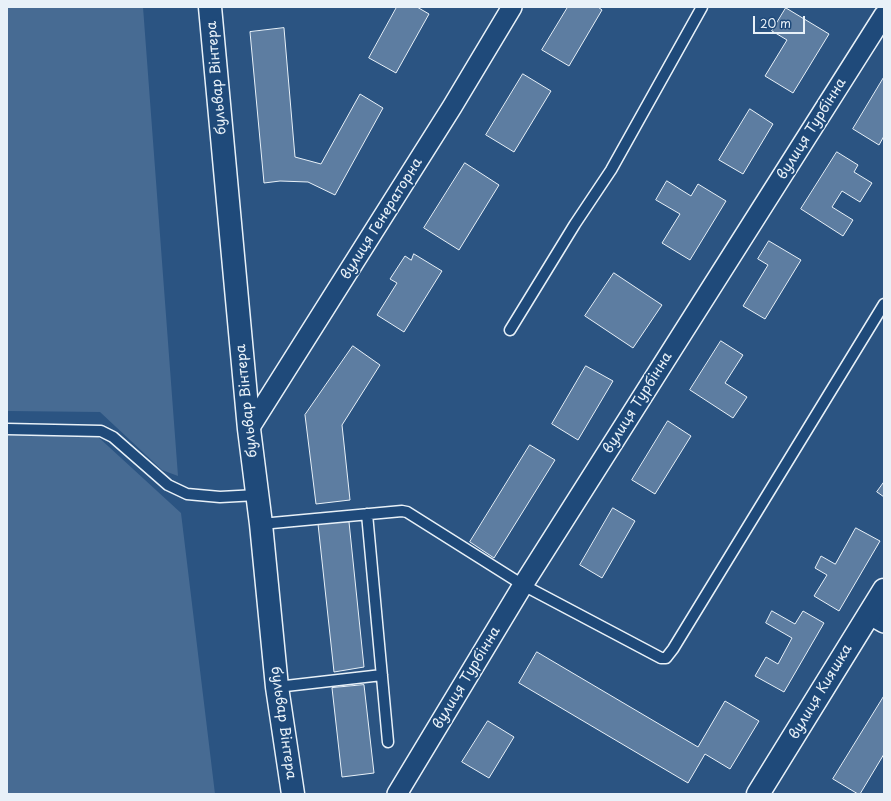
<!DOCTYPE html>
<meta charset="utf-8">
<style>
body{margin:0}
#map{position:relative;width:891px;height:801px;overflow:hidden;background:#2b5482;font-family:"Playpen Sans",sans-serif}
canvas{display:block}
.frame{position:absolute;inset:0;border:8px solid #e8f1f8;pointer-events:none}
.scale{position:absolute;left:753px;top:16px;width:52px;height:18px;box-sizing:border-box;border:2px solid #e8f1f8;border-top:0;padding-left:5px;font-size:12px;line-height:14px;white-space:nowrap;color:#e8f1f8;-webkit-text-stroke:3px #1f4a7a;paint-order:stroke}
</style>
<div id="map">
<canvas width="891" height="801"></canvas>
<div class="frame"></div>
<div class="scale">20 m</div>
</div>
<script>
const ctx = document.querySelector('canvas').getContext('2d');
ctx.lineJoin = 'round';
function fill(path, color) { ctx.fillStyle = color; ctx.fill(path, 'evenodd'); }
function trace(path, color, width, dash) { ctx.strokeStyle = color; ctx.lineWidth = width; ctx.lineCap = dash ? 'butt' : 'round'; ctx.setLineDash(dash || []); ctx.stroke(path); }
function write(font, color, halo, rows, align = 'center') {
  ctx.font = font + ' "Playpen Sans",sans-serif'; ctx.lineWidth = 4; ctx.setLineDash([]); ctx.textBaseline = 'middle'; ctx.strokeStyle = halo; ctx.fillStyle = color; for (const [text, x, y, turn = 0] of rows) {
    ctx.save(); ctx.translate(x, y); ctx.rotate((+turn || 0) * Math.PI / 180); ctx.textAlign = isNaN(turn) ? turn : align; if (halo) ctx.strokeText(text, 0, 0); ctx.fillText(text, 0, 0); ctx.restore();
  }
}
const green = new Path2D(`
 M 7,7 L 143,7 L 178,476 L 162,470 L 100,412 L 7,411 Z
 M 7,434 L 96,435 L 181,513 L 215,794 L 7,794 Z`);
const building = new Path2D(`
 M 397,7 L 417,7 L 429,14 L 396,73 L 369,58 Z
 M 568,7 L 598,7 L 602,10 L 569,66 L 542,50 Z
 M 786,8 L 829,34 L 793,93 L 765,76 L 787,40 L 772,31 Z
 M 284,28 L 295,157 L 321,164 L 360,94 L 383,108 L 335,195 L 308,182 L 280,181 L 264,183 L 250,32 Z
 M 523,74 L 551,91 L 514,152 L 486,135 Z
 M 884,77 L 884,136 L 879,145 L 853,129 Z
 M 750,109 L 773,124 L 743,174 L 719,160 Z
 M 837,152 L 858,165 L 854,172 L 872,183 L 860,202 L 842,191 L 832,207 L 853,220 L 843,236 L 801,209 Z
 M 465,163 L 499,185 L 459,250 L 424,228 Z
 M 667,181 L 691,196 L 698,184 L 726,201 L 690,260 L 662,243 L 680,214 L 656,200 Z
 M 769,241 L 801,260 L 765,319 L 743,306 L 768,265 L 758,259 Z
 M 414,254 L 442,271 L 404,332 L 377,315 L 397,283 L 390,279 L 405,256 L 411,260 Z
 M 614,273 L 662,305 L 633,348 L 585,316 Z
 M 721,341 L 743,355 L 725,383 L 747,397 L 733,418 L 690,390 Z
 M 353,346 L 380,365 L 342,425 L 350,500 L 316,504 L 305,415 Z
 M 586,366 L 613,381 L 578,440 L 552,424 Z
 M 668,421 L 691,436 L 655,494 L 632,480 Z
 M 530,445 L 555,460 L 494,558 L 470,542 Z
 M 884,482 L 884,497 L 877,492 Z
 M 613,508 L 635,521 L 602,578 L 580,565 Z
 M 349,522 L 364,667 L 334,672 L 318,524 Z
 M 856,528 L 880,541 L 839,611 L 814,596 L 827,575 L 815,568 L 821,556 L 835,564 Z
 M 772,611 L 795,624 L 803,611 L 824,623 L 784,692 L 755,676 L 766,657 L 778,664 L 792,638 L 766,623 Z
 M 537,652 L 698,747 L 725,701 L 759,721 L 730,769 L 705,754 L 688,783 L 519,683 Z
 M 364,685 L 374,773 L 342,777 L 332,688 Z
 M 884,696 L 884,754 L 860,794 L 858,794 L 833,779 Z
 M 488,721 L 514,737 L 489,778 L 462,762 Z`);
const lane = new Path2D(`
 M 510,330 L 575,224 L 611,170 L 702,7
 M 7,429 L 101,431 L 113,437 L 168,485 L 187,494 L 220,497 L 257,495
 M 367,514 L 388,742
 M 261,524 L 402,511 L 407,512 L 523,585 L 661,658 L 666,658 L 673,649 L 884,304
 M 277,687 L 382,675`);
const street = new Path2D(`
 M 249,429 L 452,107 L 512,7
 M 868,614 L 884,623
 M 397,794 L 523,585 L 884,15`);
const secondary = new Path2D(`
 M 210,7 L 249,429 L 261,524 L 277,687 L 293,794
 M 758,794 L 884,590`);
const streetNames = [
 ["бульвар Вінтера",217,78,-95],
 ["вулиця Турбінна",812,129,-58],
 ["вулиця Генераторна",382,219,-58],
 ["бульвар Вінтера",247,401,-96],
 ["вулиця Турбінна",638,403,-58],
 ["вулиця Турбінна",467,678,-59],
 ["вулиця Кияшка",821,692,-59],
 ["бульвар Вінтера",283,723,82]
];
fill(green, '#476b93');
fill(building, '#5d7da1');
trace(building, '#e8f1f8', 1);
trace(lane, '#e8f1f8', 13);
trace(street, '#e8f1f8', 22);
trace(secondary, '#e8f1f8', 25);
trace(lane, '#1f4a7a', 10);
trace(street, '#1f4a7a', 19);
trace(secondary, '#1f4a7a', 22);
write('14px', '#e8f1f8', '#1f4a7a', streetNames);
</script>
